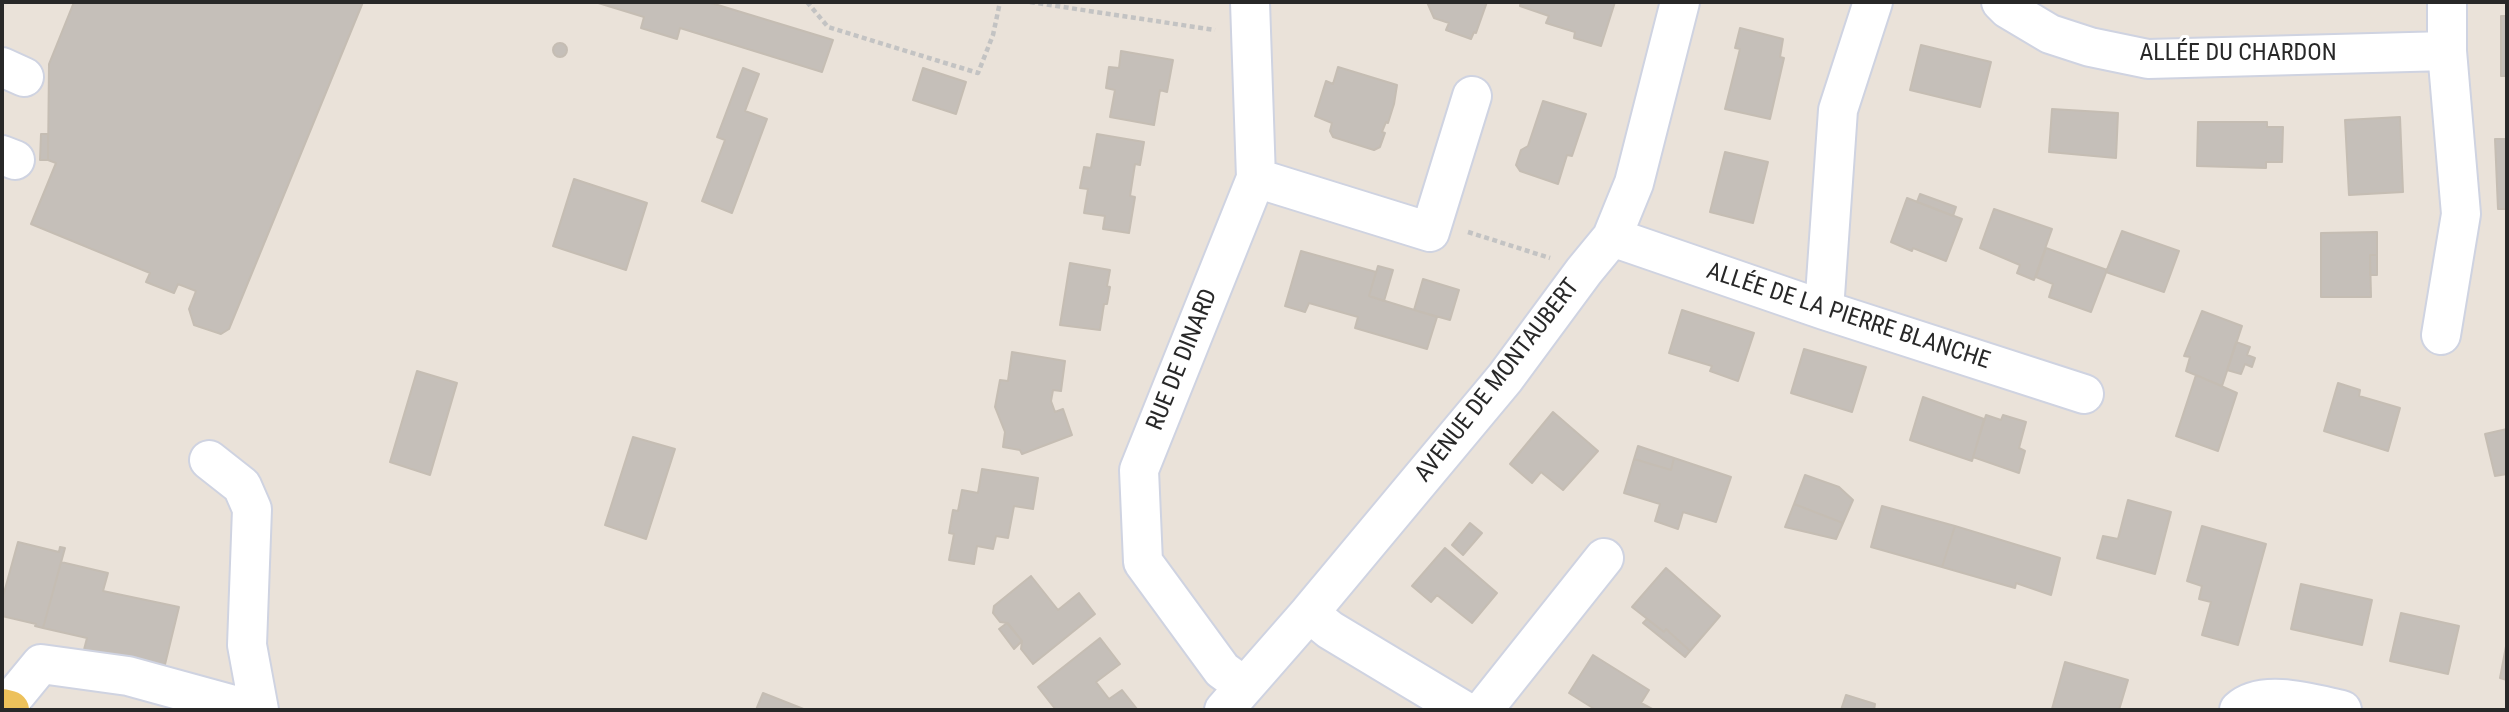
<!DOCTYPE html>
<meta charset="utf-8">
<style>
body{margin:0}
#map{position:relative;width:2509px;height:712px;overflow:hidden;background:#eae2d9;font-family:"Roboto Condensed",sans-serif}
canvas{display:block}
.frame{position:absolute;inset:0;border:4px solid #282828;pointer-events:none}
</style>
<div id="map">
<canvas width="2509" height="712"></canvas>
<div class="frame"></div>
</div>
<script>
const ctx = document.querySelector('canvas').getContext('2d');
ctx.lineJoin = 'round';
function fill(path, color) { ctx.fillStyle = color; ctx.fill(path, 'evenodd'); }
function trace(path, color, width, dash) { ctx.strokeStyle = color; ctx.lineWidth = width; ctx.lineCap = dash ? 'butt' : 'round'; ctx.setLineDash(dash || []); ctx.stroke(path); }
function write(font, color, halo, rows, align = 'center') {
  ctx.font = font + ' "Roboto Condensed",sans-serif'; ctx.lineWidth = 6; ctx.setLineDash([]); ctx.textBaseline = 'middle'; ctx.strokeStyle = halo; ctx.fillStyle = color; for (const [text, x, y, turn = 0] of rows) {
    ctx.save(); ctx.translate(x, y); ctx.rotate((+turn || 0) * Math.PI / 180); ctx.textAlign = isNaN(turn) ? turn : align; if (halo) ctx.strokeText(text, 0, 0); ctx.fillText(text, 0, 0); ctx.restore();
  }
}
const building = new Path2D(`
 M 74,2 L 363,2 L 229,329 L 221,334 L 194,325 L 189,309 L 196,291 L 178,284 L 174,293 L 146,282 L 150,273 L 31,224 L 56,163 L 48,160 L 49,64 Z
 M 595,2 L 708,2 L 833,40 L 822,72 L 680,28 L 677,39 L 641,28 L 644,17 Z
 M 1427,2 L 1487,2 L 1476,33 L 1474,32 L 1471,39 L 1446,30 L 1449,23 L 1434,18 Z
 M 1521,2 L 1615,2 L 1601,46 L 1574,38 L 1575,32 L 1546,23 L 1549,16 L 1520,6 Z
 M 2501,16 L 2507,16 L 2507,76 L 2501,76 Z
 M 1740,28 L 1783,39 L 1780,57 L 1784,58 L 1770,119 L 1725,109 L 1740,49 L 1735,48 Z
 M553 50a7 7 0 1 1 14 0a7 7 0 1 1-14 0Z
 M 1921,45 L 1991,62 L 1980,107 L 1910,90 Z
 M 1121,51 L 1173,60 L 1167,92 L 1160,90 L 1154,125 L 1110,117 L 1115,90 L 1106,88 L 1109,67 L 1119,68 Z
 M 1338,67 L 1397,85 L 1394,104 L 1388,123 L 1386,122 L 1382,132 L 1385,133 L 1380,147 L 1374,150 L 1333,137 L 1330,131 L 1332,123 L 1315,116 L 1326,81 L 1333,84 Z
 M 743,68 L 759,74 L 745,111 L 767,119 L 732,213 L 702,201 L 725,140 L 717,137 Z
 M 923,68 L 966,82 L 956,114 L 913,100 Z
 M 1543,101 L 1586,114 L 1572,156 L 1567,155 L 1558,184 L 1520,171 L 1516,165 L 1521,150 L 1528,146 Z
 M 2052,109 L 2118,113 L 2116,158 L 2049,152 Z
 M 2400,117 L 2403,192 L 2349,195 L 2345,120 Z
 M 2198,122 L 2267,122 L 2267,127 L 2283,127 L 2282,162 L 2266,162 L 2266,168 L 2197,166 Z
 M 41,134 L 48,134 L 48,160 L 40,160 Z
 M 1097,134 L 1144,142 L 1140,165 L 1135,164 L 1130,196 L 1135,197 L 1129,233 L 1103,229 L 1105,216 L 1084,213 L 1088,189 L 1080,188 L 1084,167 L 1091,168 Z
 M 2495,139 L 2507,139 L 2507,209 L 2498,209 Z
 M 1725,152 L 1768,162 L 1753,223 L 1710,212 Z
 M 574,179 L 647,203 L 626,270 L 553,246 Z
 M 1920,194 L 1956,207 L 1953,216 L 1917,202 Z
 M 1907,198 L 1962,219 L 1946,261 L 1913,248 L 1912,251 L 1891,242 Z
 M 1994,209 L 2052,229 L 2034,280 L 2017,273 L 2020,265 L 1980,248 Z
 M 2122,231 L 2179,251 L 2164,292 L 2106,272 Z
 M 2377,232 L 2377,255 L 2370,255 L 2371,297 L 2321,297 L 2321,233 Z
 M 2046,248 L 2107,270 L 2091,312 L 2049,297 L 2053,284 L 2036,277 Z
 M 1301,251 L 1376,272 L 1369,296 L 1437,317 L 1427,349 L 1355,328 L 1358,317 L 1309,303 L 1305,312 L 1285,306 Z
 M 2370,255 L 2377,255 L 2377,275 L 2370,275 Z
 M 1070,263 L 1110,270 L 1107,286 L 1110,287 L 1107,304 L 1104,304 L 1100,330 L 1060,325 Z
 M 1378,266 L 1393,270 L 1384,301 L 1369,296 Z
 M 1423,279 L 1459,290 L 1450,320 L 1414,310 Z
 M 1682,310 L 1754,333 L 1738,381 L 1710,371 L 1712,366 L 1669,353 Z
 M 2202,311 L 2242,326 L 2222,386 L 2186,371 L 2190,357 L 2184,356 Z
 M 2236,342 L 2250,347 L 2247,355 L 2255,358 L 2252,367 L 2245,364 L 2241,374 L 2227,370 Z
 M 1804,349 L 1866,367 L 1852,412 L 1791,393 Z
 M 1012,352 L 1065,361 L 1061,391 L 1053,390 L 1051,401 L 1055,412 L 1063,409 L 1072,435 L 1022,454 L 1020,450 L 1003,447 L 1005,432 L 995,407 L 1000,380 L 1008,381 Z
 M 417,371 L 457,383 L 430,475 L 390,462 Z
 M 2196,375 L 2237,393 L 2218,451 L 2176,436 Z
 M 2338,383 L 2360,390 L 2359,396 L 2400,408 L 2388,451 L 2324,431 Z
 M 1923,397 L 1984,419 L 1972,461 L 1910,440 Z
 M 1553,412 L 1598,451 L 1563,490 L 1541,472 L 1532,483 L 1510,464 Z
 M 1986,415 L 2001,420 L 2003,415 L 2026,422 L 2019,448 L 2025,451 L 2019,473 L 1973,457 Z
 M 2507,429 L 2507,474 L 2495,476 L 2485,434 Z
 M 633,437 L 675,449 L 646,539 L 605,525 Z
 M 1638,446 L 1674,458 L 1671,470 L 1634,459 Z
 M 1674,458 L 1731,477 L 1716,522 L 1683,512 L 1678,529 L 1655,521 L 1660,504 L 1624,493 L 1634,459 L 1671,470 Z
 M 982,469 L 1038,478 L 1033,509 L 1014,506 L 1008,538 L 996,536 L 993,549 L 977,546 L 974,564 L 949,560 L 954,534 L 949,533 L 953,510 L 958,511 L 962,490 L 978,493 Z
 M 1805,475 L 1839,487 L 1853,500 L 1843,523 L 1794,504 Z
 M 2128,500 L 2171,512 L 2155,574 L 2097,558 L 2103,536 L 2118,539 Z
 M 1794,504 L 1843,523 L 1836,539 L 1785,527 Z
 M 1882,506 L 1955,526 L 1942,567 L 1871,547 Z
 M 1470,523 L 1482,533 L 1463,555 L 1452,545 Z
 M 1955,526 L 2060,558 L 2051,595 L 2016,583 L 2015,588 L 1942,567 Z
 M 2202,526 L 2266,544 L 2238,645 L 2202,635 L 2211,602 L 2199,599 L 2202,586 L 2187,581 Z
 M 18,542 L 59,552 L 60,547 L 65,548 L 43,628 L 35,626 L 36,624 L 2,616 L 2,600 Z
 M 1445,548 L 1497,593 L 1472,623 L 1437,595 L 1431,602 L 1412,586 Z
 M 61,562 L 108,573 L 103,591 L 179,607 L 159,689 L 79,669 L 87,638 L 43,628 Z
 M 1666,568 L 1720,616 L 1690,651 L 1666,629 L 1664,632 L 1632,607 Z
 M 1031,576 L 1058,610 L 1079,593 L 1095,614 L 1033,664 L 1021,649 L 1022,641 L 1008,623 L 1000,622 L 993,613 L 994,606 Z
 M 2301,584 L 2372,600 L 2362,645 L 2291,629 Z
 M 2401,613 L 2459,626 L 2448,674 L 2390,661 Z
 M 1647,619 L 1664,632 L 1666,629 L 1690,651 L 1685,657 L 1643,623 Z
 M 1007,623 L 1022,641 L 1014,649 L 999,629 Z
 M 1100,638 L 1120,664 L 1096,682 L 1109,699 L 1122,690 L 1137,709 L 1056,710 L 1038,687 Z
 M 2507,641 L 2507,680 L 2500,678 Z
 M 1593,655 L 1649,690 L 1641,703 L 1654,710 L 1596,710 L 1569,693 Z
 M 2065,662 L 2128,680 L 2119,710 L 2052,709 Z
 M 763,693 L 806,710 L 756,710 Z
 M 1846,695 L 1875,704 L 1874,710 L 1841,710 Z`);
const path = new Path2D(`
 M 807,2 L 828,27 L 978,73 L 993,35 L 1000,2
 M 1030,2 L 1215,30
 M 1468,232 L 1550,258`);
const minor = new Path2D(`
 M 2001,2 L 2008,9 L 2050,34 L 2090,47 L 2148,59 L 2447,51
 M 2,67 L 24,77
 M 2,155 L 15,160
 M 1256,178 L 1430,232 L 1472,96
 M 1612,237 L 1824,310 L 2084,394
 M 1824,310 L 1838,110 L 1873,2
 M 2441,335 L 2461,214 L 2447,51 L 2447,2
 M 209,460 L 242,486 L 252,509 L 247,645 L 259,710
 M 1309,613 L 1330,630 L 1463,710
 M 1244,686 L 1222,670 L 1143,562 L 1139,470 L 1256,178 L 1250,2
 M 4,709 L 41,664 L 128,676 L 252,710
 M 1224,710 L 1309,613 L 1505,378 L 1584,271 L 1612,237 L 1634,183 L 1680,2
 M 1483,710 L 1604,558
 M 2239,710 C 2262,688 2314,704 2342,710`);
const major = new Path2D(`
 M 2,708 L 10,710`);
const streetNames = [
 ["ALLÉE DU CHARDON",2238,54],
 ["ALLÉE DE LA PIERRE BLANCHE",1848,317,18],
 ["RUE DE DINARD",1183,360,-68],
 ["AVENUE DE MONTAUBERT",1498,381,-52]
];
fill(building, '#c5bfb9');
trace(building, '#c5bdb3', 2);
trace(minor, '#cfd3e1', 42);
trace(major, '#c3c3c3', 42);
trace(path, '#c3c3c3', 4.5, [5, 3.5]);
trace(minor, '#fff', 38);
trace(major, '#edc15b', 38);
write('24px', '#282828', '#fff', streetNames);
</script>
